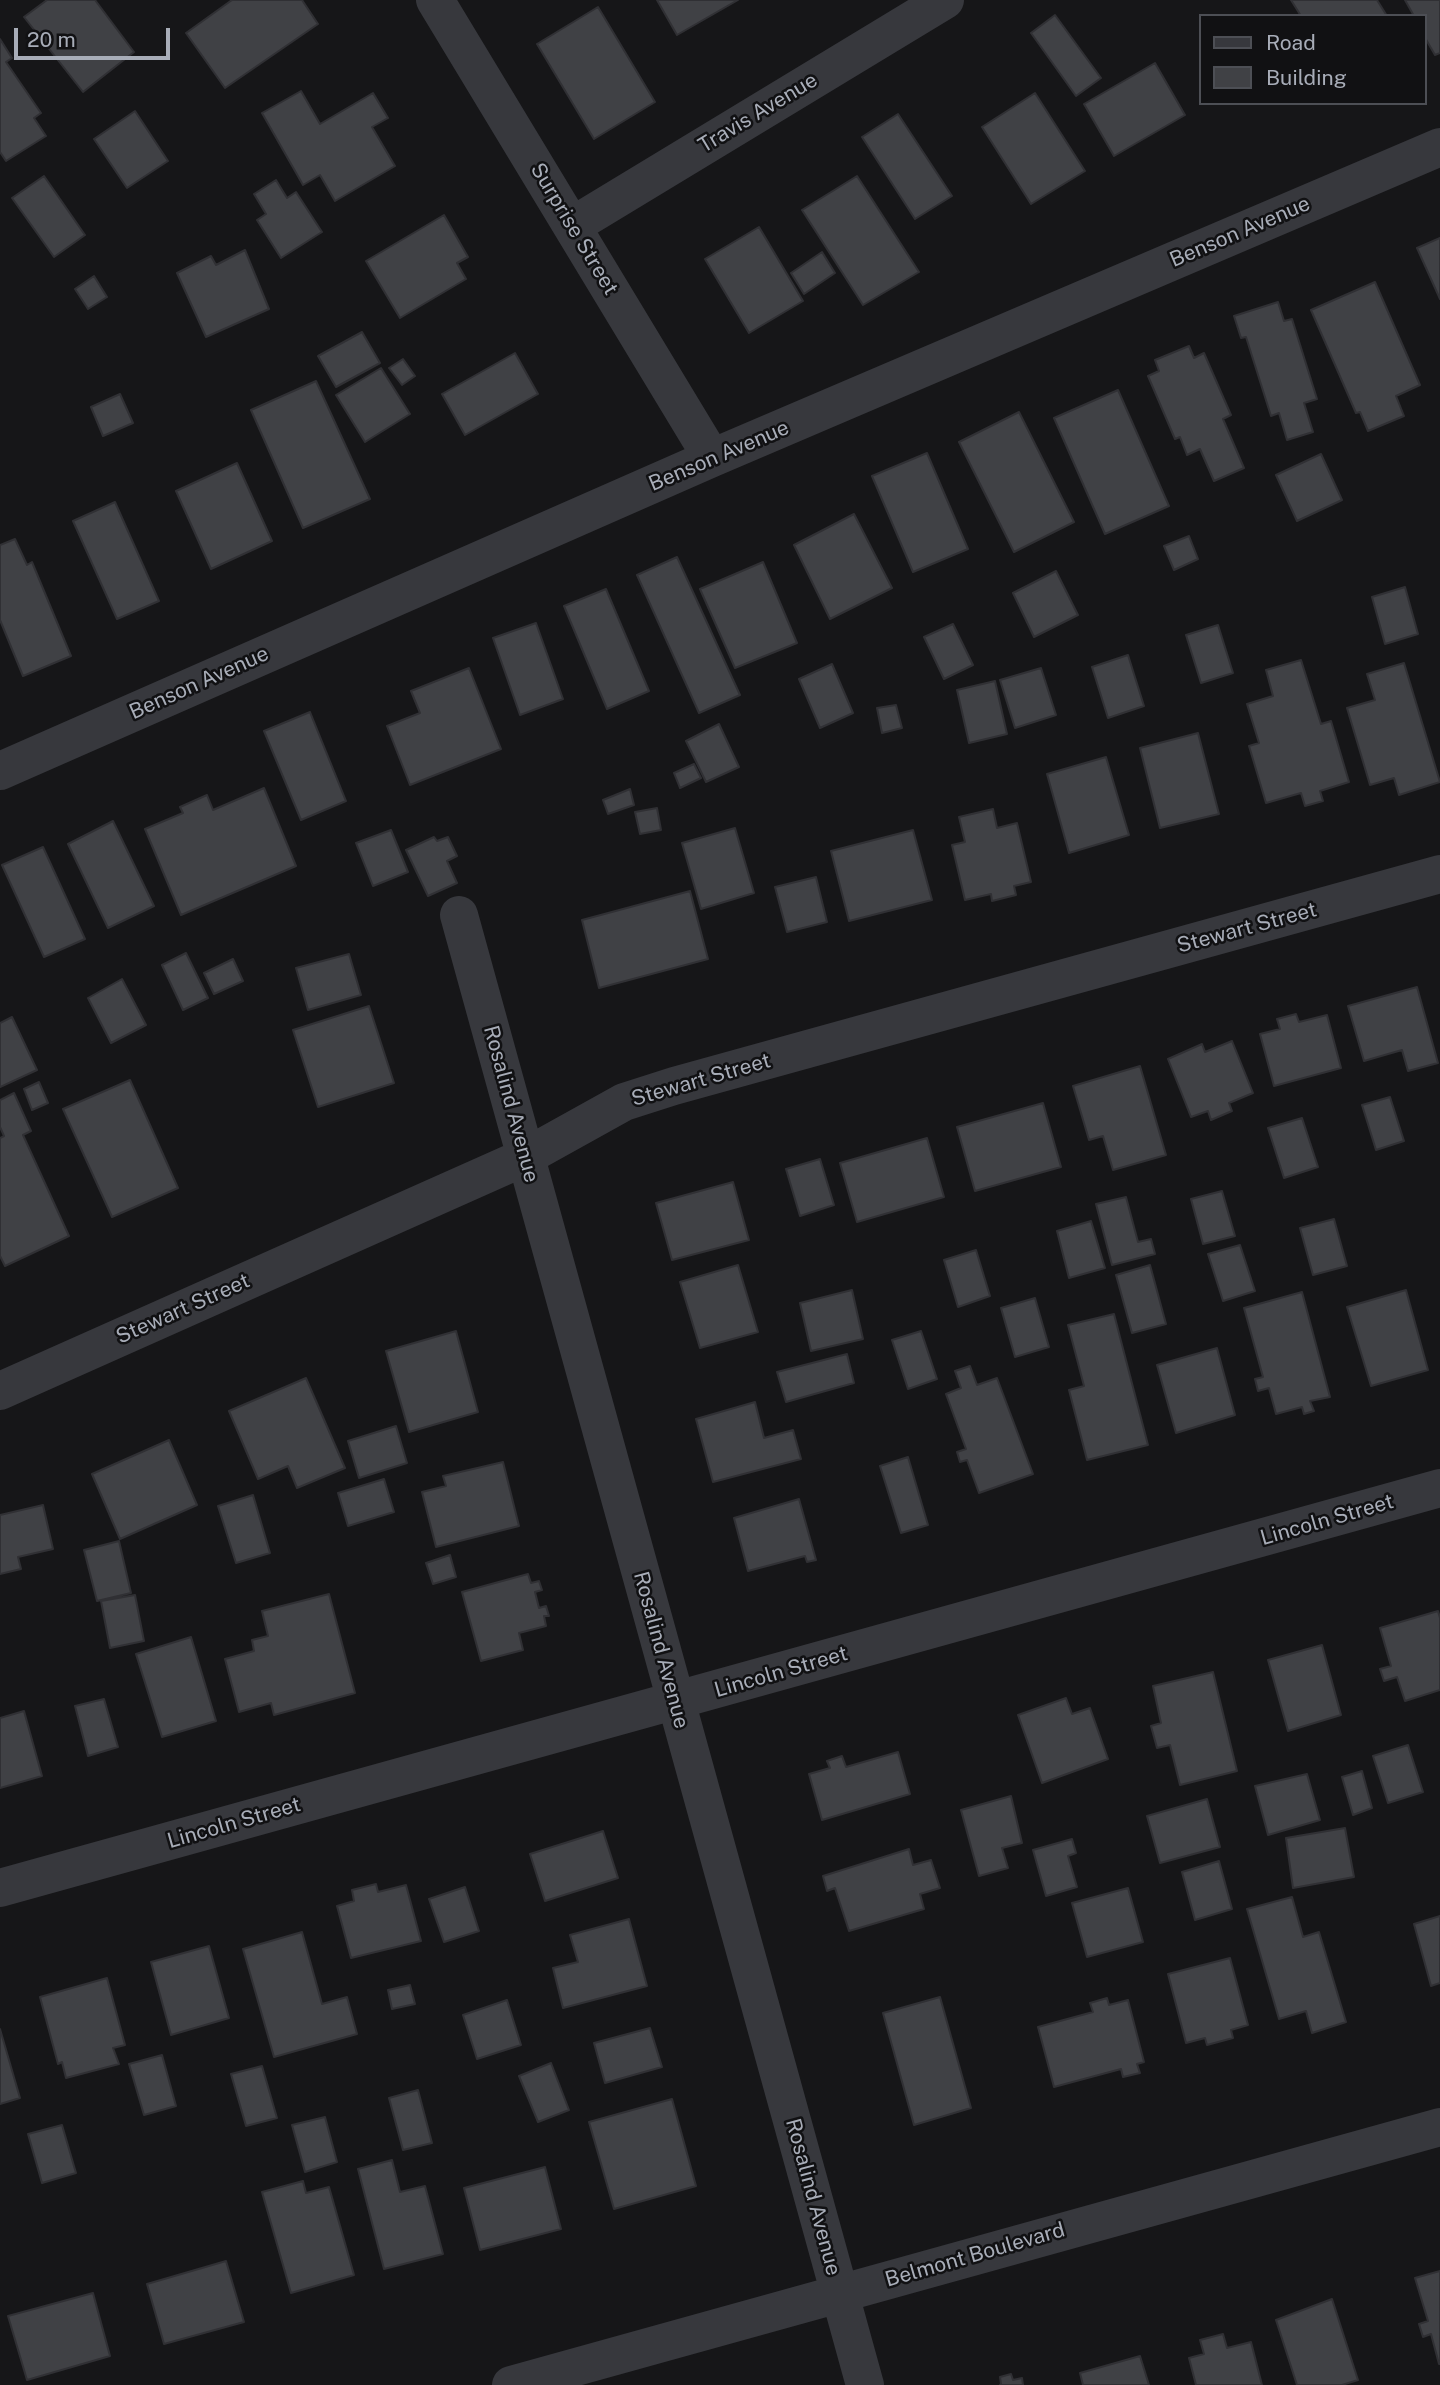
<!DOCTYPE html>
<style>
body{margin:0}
#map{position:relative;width:1440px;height:2385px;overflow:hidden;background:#161618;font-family:"Public Sans",sans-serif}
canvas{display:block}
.legend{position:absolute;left:1199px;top:14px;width:228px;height:91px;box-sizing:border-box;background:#111113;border:2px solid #4d4f55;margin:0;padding:9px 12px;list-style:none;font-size:21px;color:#a8adb8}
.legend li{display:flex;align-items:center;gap:14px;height:35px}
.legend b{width:35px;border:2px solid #4d4f55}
.scale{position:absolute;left:14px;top:28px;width:156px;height:32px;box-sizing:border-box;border:4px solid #a8adb8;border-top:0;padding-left:9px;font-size:21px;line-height:24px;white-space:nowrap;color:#a8adb8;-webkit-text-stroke:5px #111113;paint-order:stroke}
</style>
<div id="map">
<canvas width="1440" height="2385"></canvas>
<ul class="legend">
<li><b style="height:9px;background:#37383d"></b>Road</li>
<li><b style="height:19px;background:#404145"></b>Building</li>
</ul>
<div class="scale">20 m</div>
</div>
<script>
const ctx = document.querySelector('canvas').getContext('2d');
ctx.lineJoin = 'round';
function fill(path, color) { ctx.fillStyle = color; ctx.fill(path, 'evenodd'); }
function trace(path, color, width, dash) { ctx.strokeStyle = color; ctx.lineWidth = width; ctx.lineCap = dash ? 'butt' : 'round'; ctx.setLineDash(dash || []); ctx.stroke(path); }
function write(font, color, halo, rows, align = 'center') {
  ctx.font = font + ' "Public Sans",sans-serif'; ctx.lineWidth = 5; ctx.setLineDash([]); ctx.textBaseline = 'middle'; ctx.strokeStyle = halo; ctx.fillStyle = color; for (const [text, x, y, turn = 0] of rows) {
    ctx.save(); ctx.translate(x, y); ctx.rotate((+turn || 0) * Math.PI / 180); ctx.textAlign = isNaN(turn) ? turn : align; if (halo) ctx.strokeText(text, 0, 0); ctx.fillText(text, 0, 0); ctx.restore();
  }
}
const building = new Path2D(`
 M 47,0 L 95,0 L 134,52 L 83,92 L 24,17 Z
 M 232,0 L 302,0 L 318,24 L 225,88 L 186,33 Z
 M 657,0 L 738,0 L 677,35 Z
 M 1291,0 L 1377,0 L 1387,16 L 1301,16 Z
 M 1405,0 L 1440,0 L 1440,53 L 1435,55 L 1424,36 L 1424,16 L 1414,16 Z
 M 598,7 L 655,102 L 594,139 L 537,44 Z
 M 1055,15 L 1101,78 L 1076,96 L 1031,33 Z
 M 0,39 L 12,58 L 6,62 L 41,113 L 34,118 L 46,136 L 6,161 L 0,152 Z
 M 1155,63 L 1185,115 L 1114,156 L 1084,104 Z
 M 301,91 L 320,124 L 373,93 L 388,118 L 372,127 L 395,166 L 335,201 L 320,175 L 303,185 L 262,113 Z
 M 1035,93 L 1085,171 L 1031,204 L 982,127 Z
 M 135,111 L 168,161 L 127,188 L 94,139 Z
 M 898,114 L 952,196 L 915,219 L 862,137 Z
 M 44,176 L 85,235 L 54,257 L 12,198 Z
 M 857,176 L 919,272 L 863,305 L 802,210 Z
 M 276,180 L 287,198 L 296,192 L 322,232 L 281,258 L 257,220 L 266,214 L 254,194 Z
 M 444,215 L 468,257 L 457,263 L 466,279 L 400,318 L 366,261 Z
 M 759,227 L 803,301 L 749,333 L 705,259 Z
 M 1440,238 L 1440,299 L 1417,248 Z
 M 245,250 L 269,309 L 206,337 L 177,273 L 211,256 L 216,265 Z
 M 822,252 L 835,273 L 804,294 L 791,273 Z
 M 94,276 L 107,297 L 88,309 L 75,289 Z
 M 1375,282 L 1420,385 L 1396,396 L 1404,416 L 1368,431 L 1360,412 L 1356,413 L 1311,310 Z
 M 1278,302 L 1284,321 L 1292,319 L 1317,399 L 1304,403 L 1313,432 L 1287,440 L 1279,413 L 1271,416 L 1246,337 L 1241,338 L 1234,316 Z
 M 362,332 L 380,363 L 336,387 L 318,356 Z
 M 1189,346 L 1194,358 L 1204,353 L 1231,415 L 1223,419 L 1244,468 L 1214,481 L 1200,449 L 1187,455 L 1180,437 L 1175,439 L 1148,376 L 1159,371 L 1155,360 Z
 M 515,353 L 538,394 L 465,435 L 442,394 Z
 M 403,359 L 415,376 L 402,385 L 389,368 Z
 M 381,368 L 410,414 L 365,442 L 336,395 Z
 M 316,381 L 370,499 L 303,528 L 251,410 Z
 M 1118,390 L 1169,506 L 1105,534 L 1054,418 Z
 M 120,394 L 133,423 L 103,436 L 91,407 Z
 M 1019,412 L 1074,522 L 1014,552 L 959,442 Z
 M 927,453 L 968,549 L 913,572 L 872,476 Z
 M 1321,454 L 1342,500 L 1297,521 L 1276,475 Z
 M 237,463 L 272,541 L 211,569 L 176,491 Z
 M 115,502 L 159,601 L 117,619 L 73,521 Z
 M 854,514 L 892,588 L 830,619 L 794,545 Z
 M 1189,536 L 1198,559 L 1174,570 L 1164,546 Z
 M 15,539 L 27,565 L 32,562 L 71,656 L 23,676 L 0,620 L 0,545 Z
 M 677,557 L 740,695 L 699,713 L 637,575 Z
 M 763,562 L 797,643 L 735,668 L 700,589 Z
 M 1056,571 L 1078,615 L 1034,637 L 1013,593 Z
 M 1405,587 L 1418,634 L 1385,644 L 1372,597 Z
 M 606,589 L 649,691 L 607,709 L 564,606 Z
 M 536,623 L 563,699 L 520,715 L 493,638 Z
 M 953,624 L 973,665 L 944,679 L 924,637 Z
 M 1218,625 L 1233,673 L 1201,683 L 1186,635 Z
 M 1128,655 L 1144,706 L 1108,718 L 1092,667 Z
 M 1301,660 L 1321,724 L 1331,721 L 1349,782 L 1320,791 L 1323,801 L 1305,806 L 1301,793 L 1266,803 L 1249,746 L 1259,743 L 1247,704 L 1273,696 L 1266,670 Z
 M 1404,663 L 1440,782 L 1399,795 L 1394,778 L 1370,785 L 1347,708 L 1375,700 L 1367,674 Z
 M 832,664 L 853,713 L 820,728 L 799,679 Z
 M 469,668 L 501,749 L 410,785 L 387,726 L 420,713 L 411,691 Z
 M 1041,668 L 1056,715 L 1015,728 L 1000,680 Z
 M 995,681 L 1007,734 L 969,743 L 957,690 Z
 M 896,705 L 902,728 L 882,733 L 877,708 Z
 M 310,712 L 346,801 L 301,820 L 264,731 Z
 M 719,724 L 739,767 L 706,782 L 686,741 Z
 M 1198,733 L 1219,814 L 1160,828 L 1140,748 Z
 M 1106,757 L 1129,835 L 1069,853 L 1047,774 Z
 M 694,764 L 701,778 L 680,788 L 674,773 Z
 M 264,788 L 296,866 L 181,915 L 145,829 L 183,813 L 180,807 L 207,795 L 213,810 Z
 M 630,789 L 634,805 L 608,814 L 603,800 Z
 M 657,808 L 661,830 L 640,834 L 635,812 Z
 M 993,809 L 997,828 L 1017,823 L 1031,882 L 1014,886 L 1016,895 L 992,901 L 991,894 L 965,900 L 952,845 L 965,842 L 959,817 Z
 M 113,821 L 154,906 L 108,928 L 68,844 Z
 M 735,828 L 754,893 L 701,909 L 682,843 Z
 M 391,830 L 408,872 L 373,886 L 356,843 Z
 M 913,830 L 932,900 L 849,921 L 831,851 Z
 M 434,837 L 437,841 L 448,837 L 457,856 L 447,861 L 457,883 L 428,896 L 406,850 Z
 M 43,847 L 85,939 L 44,957 L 2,865 Z
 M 816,877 L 827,922 L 787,932 L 775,887 Z
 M 690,891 L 708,959 L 599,988 L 582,920 Z
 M 186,953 L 208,998 L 183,1010 L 162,965 Z
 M 349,954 L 361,995 L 308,1010 L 296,968 Z
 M 233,959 L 243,981 L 214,994 L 204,973 Z
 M 122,979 L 146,1025 L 111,1043 L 88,998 Z
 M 1417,987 L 1438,1063 L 1408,1071 L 1402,1050 L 1364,1061 L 1348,1006 Z
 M 369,1006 L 394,1083 L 318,1107 L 293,1030 Z
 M 1296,1014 L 1299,1022 L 1327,1015 L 1341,1068 L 1274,1086 L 1260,1034 L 1280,1029 L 1277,1019 Z
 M 12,1017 L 37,1070 L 0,1087 L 0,1023 Z
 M 1232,1041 L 1253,1093 L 1229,1103 L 1232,1111 L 1211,1120 L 1208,1111 L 1191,1117 L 1168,1059 L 1202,1044 L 1205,1052 Z
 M 1140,1066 L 1166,1155 L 1113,1170 L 1103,1136 L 1089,1140 L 1073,1086 Z
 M 130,1080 L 178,1188 L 112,1217 L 63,1109 Z
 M 39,1082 L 48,1103 L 32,1110 L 24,1089 Z
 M 14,1093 L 31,1131 L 23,1135 L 69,1236 L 5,1266 L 0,1256 L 0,1138 L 4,1136 L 0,1127 L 0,1100 Z
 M 1390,1097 L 1404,1141 L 1376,1150 L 1362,1105 Z
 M 1043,1103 L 1061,1167 L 975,1191 L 957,1127 Z
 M 1302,1118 L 1318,1167 L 1284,1178 L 1268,1128 Z
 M 927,1138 L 944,1197 L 857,1222 L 840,1163 Z
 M 820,1159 L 834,1205 L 800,1216 L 786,1169 Z
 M 733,1182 L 749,1240 L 672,1260 L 656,1203 Z
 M 1222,1191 L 1235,1236 L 1203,1244 L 1191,1199 Z
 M 1126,1197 L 1138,1242 L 1151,1239 L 1155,1254 L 1112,1265 L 1096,1204 Z
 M 1334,1219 L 1347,1266 L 1313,1275 L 1300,1228 Z
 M 1091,1221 L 1105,1268 L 1069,1278 L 1057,1231 Z
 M 1240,1245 L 1255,1291 L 1223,1301 L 1208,1254 Z
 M 976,1250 L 990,1296 L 958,1307 L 944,1260 Z
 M 738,1265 L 758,1332 L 700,1348 L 680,1282 Z
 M 1150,1265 L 1166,1324 L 1132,1333 L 1116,1275 Z
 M 852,1290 L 863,1339 L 811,1351 L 800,1303 Z
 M 1406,1290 L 1428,1370 L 1371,1386 L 1347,1307 Z
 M 1302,1292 L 1330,1397 L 1310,1401 L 1314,1411 L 1304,1414 L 1302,1407 L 1276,1414 L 1269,1388 L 1258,1391 L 1255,1379 L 1263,1377 L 1244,1308 Z
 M 1035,1298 L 1049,1347 L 1015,1357 L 1001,1308 Z
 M 1114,1314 L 1148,1445 L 1087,1460 L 1069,1390 L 1084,1386 L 1068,1325 Z
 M 456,1331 L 478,1412 L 409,1432 L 386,1351 Z
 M 921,1331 L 937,1379 L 908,1389 L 892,1340 Z
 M 1217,1348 L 1235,1415 L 1176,1433 L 1157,1365 Z
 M 847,1354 L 854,1383 L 786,1402 L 777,1372 Z
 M 970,1366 L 977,1385 L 997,1378 L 1033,1474 L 979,1493 L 967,1460 L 960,1462 L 957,1452 L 966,1449 L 946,1394 L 961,1388 L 955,1371 Z
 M 306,1378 L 345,1468 L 297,1488 L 288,1466 L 258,1479 L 229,1411 Z
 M 755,1402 L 764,1438 L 793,1430 L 801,1459 L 713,1482 L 696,1419 Z
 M 396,1426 L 407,1463 L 359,1478 L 348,1441 Z
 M 169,1440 L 197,1505 L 120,1539 L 92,1474 Z
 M 908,1457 L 928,1525 L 901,1533 L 880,1466 Z
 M 503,1462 L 519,1526 L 436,1547 L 422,1492 L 446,1486 L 443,1476 Z
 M 384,1479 L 394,1512 L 348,1526 L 338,1493 Z
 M 253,1495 L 270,1553 L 236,1563 L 218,1506 Z
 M 799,1499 L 816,1560 L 807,1562 L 805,1556 L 748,1571 L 734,1518 Z
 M 43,1505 L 53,1549 L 18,1557 L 21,1569 L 0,1574 L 0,1515 Z
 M 119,1541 L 131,1593 L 97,1601 L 84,1550 Z
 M 450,1555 L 456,1577 L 433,1584 L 426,1563 Z
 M 528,1574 L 531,1583 L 539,1581 L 542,1590 L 535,1592 L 539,1608 L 546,1606 L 549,1616 L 544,1616 L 546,1626 L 519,1633 L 523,1650 L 481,1661 L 462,1592 Z
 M 329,1594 L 355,1693 L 274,1715 L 271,1703 L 239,1712 L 225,1659 L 254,1651 L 252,1640 L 268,1636 L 262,1611 Z
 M 135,1595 L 144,1641 L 110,1648 L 101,1601 Z
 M 1438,1611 L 1440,1618 L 1440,1690 L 1405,1701 L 1397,1677 L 1384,1681 L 1380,1669 L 1391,1666 L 1380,1628 Z
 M 191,1637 L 216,1721 L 162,1737 L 136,1654 Z
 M 1322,1645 L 1341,1715 L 1288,1731 L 1268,1660 Z
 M 1213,1672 L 1237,1771 L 1180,1785 L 1170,1745 L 1157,1748 L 1151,1726 L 1161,1723 L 1153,1686 Z
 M 1066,1698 L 1072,1714 L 1090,1708 L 1108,1759 L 1042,1783 L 1018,1715 Z
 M 104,1699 L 118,1747 L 88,1756 L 75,1706 Z
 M 24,1711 L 42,1776 L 0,1788 L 0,1718 Z
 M 1408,1745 L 1423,1792 L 1388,1803 L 1373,1756 Z
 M 898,1752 L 910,1794 L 822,1820 L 809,1774 L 830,1768 L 827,1761 L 842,1756 L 846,1767 Z
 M 1362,1771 L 1372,1808 L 1353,1815 L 1342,1777 Z
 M 1307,1774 L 1320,1820 L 1268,1835 L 1255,1786 Z
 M 1011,1796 L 1022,1843 L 1002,1848 L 1008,1868 L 979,1876 L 961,1810 Z
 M 1207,1799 L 1220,1847 L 1160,1863 L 1147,1816 Z
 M 1345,1828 L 1354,1877 L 1293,1888 L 1286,1838 Z
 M 603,1831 L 618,1878 L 545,1901 L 530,1854 Z
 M 1072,1839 L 1076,1853 L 1068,1856 L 1077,1887 L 1046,1896 L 1033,1850 Z
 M 909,1849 L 913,1865 L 931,1860 L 940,1888 L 920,1894 L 924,1909 L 849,1931 L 835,1888 L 827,1891 L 823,1876 Z
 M 1219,1861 L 1232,1909 L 1195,1920 L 1182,1872 Z
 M 376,1884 L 378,1892 L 406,1885 L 421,1941 L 351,1958 L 337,1906 L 354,1901 L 352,1890 Z
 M 465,1887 L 479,1931 L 444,1942 L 429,1899 Z
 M 1128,1888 L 1143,1942 L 1087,1957 L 1072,1903 Z
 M 1292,1897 L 1303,1937 L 1319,1932 L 1346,2022 L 1312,2033 L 1306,2011 L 1279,2019 L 1247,1909 Z
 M 1440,1916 L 1440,1983 L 1431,1986 L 1414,1924 Z
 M 629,1919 L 647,1986 L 563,2008 L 553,1968 L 578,1962 L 570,1935 Z
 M 302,1932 L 322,2004 L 347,1997 L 357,2034 L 274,2057 L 243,1949 Z
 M 209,1946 L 229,2018 L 171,2035 L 151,1962 Z
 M 1230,1958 L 1248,2025 L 1231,2030 L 1233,2038 L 1207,2045 L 1205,2038 L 1186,2043 L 1168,1974 Z
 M 107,1978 L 125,2045 L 113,2048 L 119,2064 L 66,2078 L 62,2062 L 58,2064 L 40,1997 Z
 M 410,1985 L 415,2004 L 392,2009 L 388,1990 Z
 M 940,1997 L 971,2108 L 914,2125 L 883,2013 Z
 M 1107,1998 L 1109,2005 L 1128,2000 L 1144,2062 L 1137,2064 L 1140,2073 L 1123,2077 L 1121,2069 L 1054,2087 L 1038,2027 L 1093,2012 L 1090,2003 Z
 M 507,2000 L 521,2045 L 477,2059 L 463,2015 Z
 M 650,2028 L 662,2067 L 605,2083 L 594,2043 Z
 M 0,2029 L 20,2098 L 0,2104 Z
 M 162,2055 L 176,2106 L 144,2115 L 129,2064 Z
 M 551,2063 L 569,2110 L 538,2122 L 519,2076 Z
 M 262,2066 L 277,2118 L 246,2126 L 231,2074 Z
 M 418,2090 L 432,2143 L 403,2150 L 389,2098 Z
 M 672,2099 L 696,2186 L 614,2209 L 589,2122 Z
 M 325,2117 L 337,2162 L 305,2172 L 292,2125 Z
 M 62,2125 L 76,2173 L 42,2183 L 28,2134 Z
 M 392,2160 L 400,2192 L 425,2186 L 443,2254 L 384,2269 L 358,2169 Z
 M 545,2167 L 561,2229 L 480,2250 L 464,2188 Z
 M 303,2181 L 306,2193 L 329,2187 L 354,2275 L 291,2293 L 262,2192 Z
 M 226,2261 L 244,2322 L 164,2344 L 147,2284 Z
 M 1440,2271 L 1440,2364 L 1439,2364 L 1431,2334 L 1423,2337 L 1419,2324 L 1428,2321 L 1415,2278 Z
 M 93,2293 L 110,2356 L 27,2380 L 8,2316 Z
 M 1332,2299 L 1358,2380 L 1342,2385 L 1297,2385 L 1276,2320 Z
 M 1223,2334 L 1227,2348 L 1251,2342 L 1262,2385 L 1196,2385 L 1189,2358 L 1204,2354 L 1200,2340 Z
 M 1140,2356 L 1149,2385 L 1083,2385 L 1080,2373 Z
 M 1011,2374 L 1013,2380 L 1022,2378 L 1023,2385 L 1000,2385 L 1001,2384 L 1000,2377 Z`);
const street = new Path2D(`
 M 435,0 L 712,458
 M 572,226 L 945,0
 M 0,771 L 712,458 L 1440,147
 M 459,915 L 865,2385
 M 0,1391 L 525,1157 L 624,1102 L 674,1086 L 1440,874
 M 0,1888 L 1440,1488
 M 511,2385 L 1440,2127`);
const streetNames = [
 ["Travis Avenue",758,113,-31],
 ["Surprise Street",574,229,59],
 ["Benson Avenue",1240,232,-23],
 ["Benson Avenue",719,456,-23],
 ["Benson Avenue",199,683,-24],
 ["Stewart Street",1247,928,-15],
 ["Stewart Street",701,1080,-16],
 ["Rosalind Avenue",511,1104,75],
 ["Stewart Street",183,1309,-24],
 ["Lincoln Street",1327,1520,-16],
 ["Rosalind Avenue",661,1650,75],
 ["Lincoln Street",781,1672,-16],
 ["Lincoln Street",234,1823,-16],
 ["Rosalind Avenue",813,2197,75],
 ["Belmont Boulevard",975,2255,-16]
];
fill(building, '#404145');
trace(building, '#303034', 2);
trace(street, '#37383d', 38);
write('21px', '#a8adb8', '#111113', streetNames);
</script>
